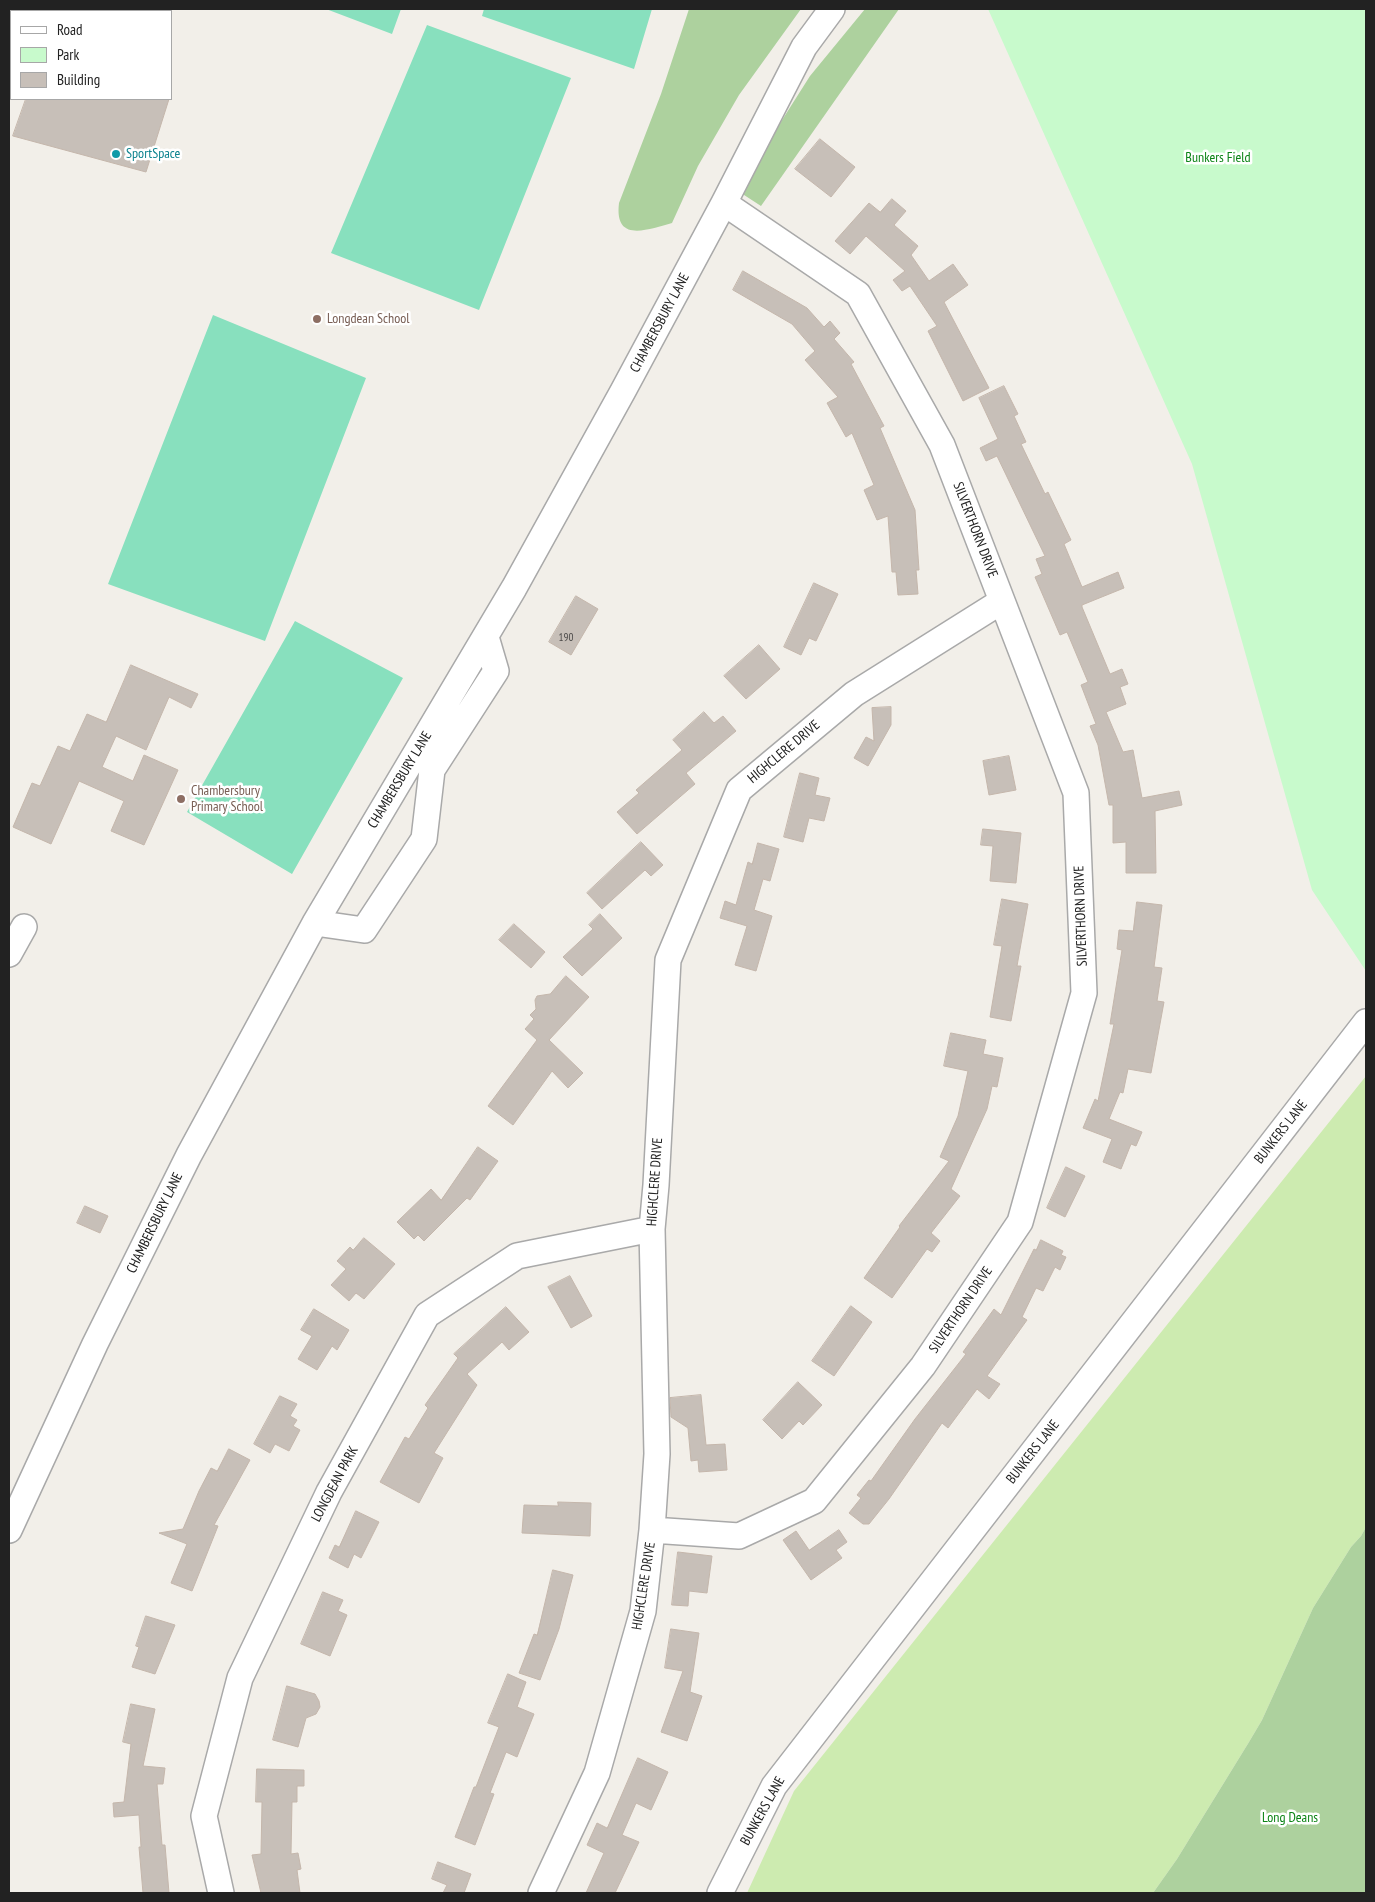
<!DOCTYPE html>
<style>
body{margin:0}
#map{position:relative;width:1375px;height:1902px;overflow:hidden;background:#f2efe9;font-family:"PT Sans Narrow",sans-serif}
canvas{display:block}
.frame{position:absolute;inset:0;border:10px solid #222;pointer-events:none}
.legend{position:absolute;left:10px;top:10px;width:162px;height:90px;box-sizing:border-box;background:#fff;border:1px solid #a7a7a7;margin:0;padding:6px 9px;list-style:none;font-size:15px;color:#222}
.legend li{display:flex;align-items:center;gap:10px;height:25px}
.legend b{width:25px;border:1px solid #a7a7a7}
</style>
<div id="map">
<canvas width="1375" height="1902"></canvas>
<div class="frame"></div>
<ul class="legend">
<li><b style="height:6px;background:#fff"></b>Road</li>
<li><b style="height:14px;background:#c8facc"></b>Park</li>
<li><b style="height:14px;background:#c7bfb8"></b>Building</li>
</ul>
</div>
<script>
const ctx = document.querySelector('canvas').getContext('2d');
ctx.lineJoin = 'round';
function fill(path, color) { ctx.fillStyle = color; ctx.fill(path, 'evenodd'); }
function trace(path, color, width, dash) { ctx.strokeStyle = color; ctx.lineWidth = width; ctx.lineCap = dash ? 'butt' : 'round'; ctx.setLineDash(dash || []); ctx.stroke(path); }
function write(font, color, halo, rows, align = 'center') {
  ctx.font = font + ' "PT Sans Narrow",sans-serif'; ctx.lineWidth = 5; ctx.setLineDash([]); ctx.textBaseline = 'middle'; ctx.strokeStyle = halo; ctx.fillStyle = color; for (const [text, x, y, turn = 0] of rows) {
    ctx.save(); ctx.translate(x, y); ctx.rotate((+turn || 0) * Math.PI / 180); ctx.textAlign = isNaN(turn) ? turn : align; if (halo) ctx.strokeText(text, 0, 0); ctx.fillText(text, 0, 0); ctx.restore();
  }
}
const grass = new Path2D(`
 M 1366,1076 L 1366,1527 L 1361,1536 L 1351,1547 L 1313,1608 L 1262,1720 L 1249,1742 L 1177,1859 L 1153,1893 L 747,1893 L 794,1791 Z`);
const forest = new Path2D(`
 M 689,9 L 801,9 L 739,95 L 698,166 L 672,223 C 649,229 614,244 619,203 L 661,94 Z
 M 865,9 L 899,9 L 761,206 L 741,193 L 770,139 L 810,76 Z
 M 1366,1527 L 1366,1893 L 1153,1893 L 1177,1859 L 1249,1742 L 1262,1720 L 1313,1608 L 1351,1547 L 1361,1536 Z`);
const park = new Path2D(`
 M 988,9 L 1366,9 L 1366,971 L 1312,890 L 1192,464 Z`);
const pitch = new Path2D(`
 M 326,9 L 401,9 L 392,34 Z
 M 484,9 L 652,9 L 634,69 L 482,16 Z
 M 427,25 L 571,78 L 479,310 L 331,253 Z
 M 213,315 L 366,378 L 265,641 L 108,584 Z
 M 295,621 L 403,678 L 292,874 L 187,812 Z`);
const building = new Path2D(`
 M 26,99 L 169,99 L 146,172 L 13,136 Z
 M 820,139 L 855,167 L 831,197 L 795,169 Z
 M 892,199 L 906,211 L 894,225 L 918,246 L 911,255 L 929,281 L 953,264 L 968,285 L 944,302 L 989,388 L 963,401 L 928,331 L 937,326 L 910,286 L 902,291 L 893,280 L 905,271 L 866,236 L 850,254 L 835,241 L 869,203 L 880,212 Z
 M 743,271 L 807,308 L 824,327 L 830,321 L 840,333 L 834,339 L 854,362 L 851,364 L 884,426 L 880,428 L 915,510 L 919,570 L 916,570 L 918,594 L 898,595 L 896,572 L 892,572 L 888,516 L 877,520 L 864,490 L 874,485 L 852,433 L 846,437 L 827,403 L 838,397 L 805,360 L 815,351 L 792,324 L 733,290 Z
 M 1004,386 L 1018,414 L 1014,416 L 1026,442 L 1021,444 L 1045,494 L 1048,492 L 1071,540 L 1064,544 L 1082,587 L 1118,572 L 1124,588 L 1082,605 L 1082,607 L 1110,674 L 1122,669 L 1128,684 L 1120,687 L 1126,704 L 1106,712 L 1123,752 L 1133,750 L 1142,798 L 1179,791 L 1182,805 L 1155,811 L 1156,873 L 1126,873 L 1126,842 L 1113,843 L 1113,805 L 1109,805 L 1098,745 L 1090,726 L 1096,724 L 1081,685 L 1088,682 L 1067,632 L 1060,635 L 1035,577 L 1042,574 L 1036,559 L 1045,556 L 997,456 L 986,461 L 980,448 L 998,439 L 979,398 Z
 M 814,583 L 838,594 L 816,641 L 809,638 L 801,655 L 784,647 Z
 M 576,596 L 598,609 L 571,655 L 549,642 Z
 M 759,645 L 780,669 L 746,699 L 724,676 Z
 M 131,665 L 198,694 L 191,708 L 169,697 L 146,750 L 116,736 L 102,767 L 133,781 L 144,755 L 178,770 L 144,845 L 111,831 L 124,801 L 79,781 L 51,844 L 13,827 L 32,783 L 40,786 L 58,746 L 70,751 L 87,714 L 106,722 Z
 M 891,707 L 891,725 L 868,766 L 854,758 L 866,737 L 874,741 L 872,708 Z
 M 704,712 L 714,723 L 723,716 L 736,731 L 686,773 L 695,784 L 637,834 L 617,812 L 639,793 L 636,790 L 682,750 L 673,740 Z
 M 1009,756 L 1016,790 L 989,795 L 983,761 Z
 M 800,773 L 819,778 L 815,795 L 830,798 L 824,821 L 809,818 L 803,842 L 784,837 Z
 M 983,829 L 1021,833 L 1016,883 L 990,881 L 993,846 L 981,845 Z
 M 641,842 L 663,865 L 651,876 L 645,870 L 602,909 L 587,893 Z
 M 758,843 L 779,849 L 770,881 L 763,879 L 754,910 L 772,916 L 756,971 L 735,965 L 747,926 L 720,918 L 725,901 L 736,905 L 748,862 L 752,864 Z
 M 1002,899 L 1028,904 L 1017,966 L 1021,966 L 1011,1021 L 990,1017 L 1000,958 L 1002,946 L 994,945 Z
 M 1137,902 L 1162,905 L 1154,967 L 1162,968 L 1157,1001 L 1164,1002 L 1151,1073 L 1128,1069 L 1123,1093 L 1120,1092 L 1109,1119 L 1142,1132 L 1136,1146 L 1131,1144 L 1121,1169 L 1103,1162 L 1112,1139 L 1083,1128 L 1095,1099 L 1098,1101 L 1114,1024 L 1110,1024 L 1122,950 L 1117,949 L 1119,930 L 1133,931 Z
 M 600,914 L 622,938 L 582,976 L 563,957 L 593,929 L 589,925 Z
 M 514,924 L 545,952 L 531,968 L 499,940 Z
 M 566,976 L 589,997 L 549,1040 L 583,1073 L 568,1088 L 552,1071 L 513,1125 L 488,1106 L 537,1040 L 525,1029 L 534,1019 L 530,1015 L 536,1009 L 535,1000 L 537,996 L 550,994 Z
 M 951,1033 L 986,1040 L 983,1054 L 1003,1058 L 997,1087 L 992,1086 L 987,1109 L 951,1189 L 960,1196 L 931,1233 L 940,1241 L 932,1252 L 927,1249 L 892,1298 L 864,1278 L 900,1227 L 899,1226 L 949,1161 L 940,1157 L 958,1116 L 968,1071 L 944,1066 Z
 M 478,1147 L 498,1161 L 470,1200 L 467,1198 L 424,1241 L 418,1235 L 414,1239 L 397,1222 L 431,1189 L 441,1200 Z
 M 1066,1167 L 1085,1176 L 1065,1217 L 1047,1208 Z
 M 85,1206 L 108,1216 L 100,1233 L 77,1223 Z
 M 364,1238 L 395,1264 L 364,1299 L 356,1293 L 349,1301 L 331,1285 L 346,1269 L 337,1261 L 350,1247 L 353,1250 Z
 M 1041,1240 L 1063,1251 L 1061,1255 L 1066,1257 L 1060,1270 L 1055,1267 L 1043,1291 L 1036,1288 L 1022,1317 L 1027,1320 L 987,1376 L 1000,1384 L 989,1399 L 977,1389 L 948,1428 L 942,1423 L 889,1499 L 869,1524 L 863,1524 L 849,1513 L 861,1498 L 857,1495 L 869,1480 L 871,1481 L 915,1419 L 966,1354 L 963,1352 L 994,1309 L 1001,1315 L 1034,1249 L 1036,1250 Z
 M 570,1276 L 592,1316 L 571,1328 L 548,1287 Z
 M 851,1306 L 872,1322 L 834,1376 L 812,1361 Z
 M 506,1307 L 529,1332 L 509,1350 L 502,1342 L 467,1374 L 477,1385 L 434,1453 L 443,1458 L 419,1503 L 380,1482 L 405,1437 L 409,1439 L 428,1408 L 425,1405 L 458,1358 L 454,1354 Z
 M 314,1309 L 349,1330 L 337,1350 L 332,1346 L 317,1370 L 298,1359 L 312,1336 L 301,1330 Z
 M 798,1382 L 822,1405 L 803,1425 L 799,1421 L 782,1439 L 763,1420 Z
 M 701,1395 L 706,1445 L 725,1444 L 727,1470 L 699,1472 L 698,1460 L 691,1461 L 688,1428 L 671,1417 L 670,1398 Z
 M 280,1396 L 297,1404 L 290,1416 L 297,1420 L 293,1426 L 300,1430 L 289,1451 L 275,1444 L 270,1453 L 254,1444 Z
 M 229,1449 L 250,1460 L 214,1525 L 218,1526 L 192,1591 L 171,1583 L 187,1544 L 159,1533 L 183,1529 L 199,1491 L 211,1468 L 217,1471 Z
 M 558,1502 L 591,1503 L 590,1536 L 522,1533 L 524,1505 L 558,1506 Z
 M 356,1511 L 379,1522 L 361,1558 L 354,1554 L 348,1568 L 329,1558 L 335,1545 L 339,1547 Z
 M 839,1530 L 847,1542 L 836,1550 L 842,1558 L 811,1580 L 783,1540 L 796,1531 L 809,1550 Z
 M 678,1552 L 712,1556 L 707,1593 L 689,1591 L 688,1606 L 672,1605 Z
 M 553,1570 L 573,1575 L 559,1629 L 540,1680 L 519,1673 L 534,1634 L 537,1635 Z
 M 323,1592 L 343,1600 L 338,1611 L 347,1615 L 330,1656 L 301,1644 Z
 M 146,1616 L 175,1625 L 155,1674 L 132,1667 L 139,1647 L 136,1646 Z
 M 671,1629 L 699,1633 L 690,1692 L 702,1696 L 687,1741 L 661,1732 L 683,1671 L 665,1668 Z
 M 508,1674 L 526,1682 L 517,1707 L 534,1714 L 517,1757 L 506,1752 L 490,1793 L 494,1794 L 475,1845 L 455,1837 L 474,1787 L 476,1787 L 499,1727 L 488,1723 Z
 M 287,1686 L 315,1694 L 319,1701 L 320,1707 L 316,1714 L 306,1718 L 298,1747 L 273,1740 Z
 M 131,1704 L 155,1709 L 143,1766 L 165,1768 L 163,1784 L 157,1784 L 162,1845 L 165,1845 L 169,1893 L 143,1893 L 139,1847 L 141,1847 L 139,1815 L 114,1817 L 113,1803 L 124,1802 L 131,1744 L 123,1742 Z
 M 638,1758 L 668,1772 L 651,1810 L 636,1803 L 622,1835 L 639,1842 L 615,1893 L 586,1893 L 604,1853 L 587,1845 L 597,1823 L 607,1828 Z
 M 257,1769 L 304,1770 L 304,1786 L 297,1786 L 297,1802 L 292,1802 L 291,1854 L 298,1853 L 301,1869 L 297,1870 L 300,1893 L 261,1893 L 252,1855 L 261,1854 L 262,1802 L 256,1802 Z
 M 438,1862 L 471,1874 L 464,1893 L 443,1893 L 447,1885 L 432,1879 Z`);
const minor = new Path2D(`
 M 315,923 L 364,930 L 424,839 L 432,770 L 496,671 L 486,637
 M 9,954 L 24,927
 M 9,1530 L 95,1344 L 189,1155 L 315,923 L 514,588 L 623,391 L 724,203 L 804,47 L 832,9
 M 652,1530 L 739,1536 L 814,1501 L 923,1366 L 1020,1222 L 1084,993 L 1076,793 L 942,445 L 858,294 L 724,203
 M 221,1893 L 204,1816 L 240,1678 L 329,1492 L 427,1315 L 517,1256 L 652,1229
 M 541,1893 L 597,1773 L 643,1611 L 652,1530 L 657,1454 L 652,1229 L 656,1185 L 668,960 L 739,790 L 854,694 L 1002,601
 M 720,1893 L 774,1786 L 1366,1022`);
const markers = [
 [116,154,5,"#0f9aa8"],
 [317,319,5,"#8d6e63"],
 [181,799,5,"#8d6e63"]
];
const numberNames = [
 ["190",566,638]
];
const cultureNames = [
 ["SportSpace",126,154]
];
const parkNames = [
 ["Bunkers Field",1218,158],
 ["Long Deans",1290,1818]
];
const educationNames = [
 ["Longdean School",327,319],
 ["Chambersbury",191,791],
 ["Primary School",191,807]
];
const streetNames = [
 ["CHAMBERSBURY LANE",660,323,-62],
 ["SILVERTHORN DRIVE",975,530,69],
 ["HIGHCLERE DRIVE",784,752,-40],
 ["CHAMBERSBURY LANE",400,780,-59],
 ["SILVERTHORN DRIVE",1081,916,-92],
 ["BUNKERS LANE",1281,1132,-52],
 ["HIGHCLERE DRIVE",655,1182,-86],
 ["CHAMBERSBURY LANE",155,1223,-64],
 ["SILVERTHORN DRIVE",961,1310,-56],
 ["BUNKERS LANE",1033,1452,-52],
 ["LONGDEAN PARK",335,1484,-62],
 ["HIGHCLERE DRIVE",644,1586,-81],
 ["BUNKERS LANE",763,1811,-61]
];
fill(grass, '#cdebb0');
fill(forest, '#add19e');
fill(park, '#c8facc');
fill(pitch, '#88e0be');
fill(building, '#c7bfb8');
trace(building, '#c4b6ab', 1);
trace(minor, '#a9a9a9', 28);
trace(minor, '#fff', 25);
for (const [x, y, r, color] of markers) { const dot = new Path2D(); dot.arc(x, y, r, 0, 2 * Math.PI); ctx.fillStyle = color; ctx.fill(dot); trace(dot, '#fff', 2); }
write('11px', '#4b4948', null, numberNames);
write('14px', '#0d838f', '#fff', cultureNames, 'left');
write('14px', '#0c8416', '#fff', parkNames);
write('14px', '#785e54', '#fff', educationNames, 'left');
write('14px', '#222', '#fff', streetNames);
</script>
